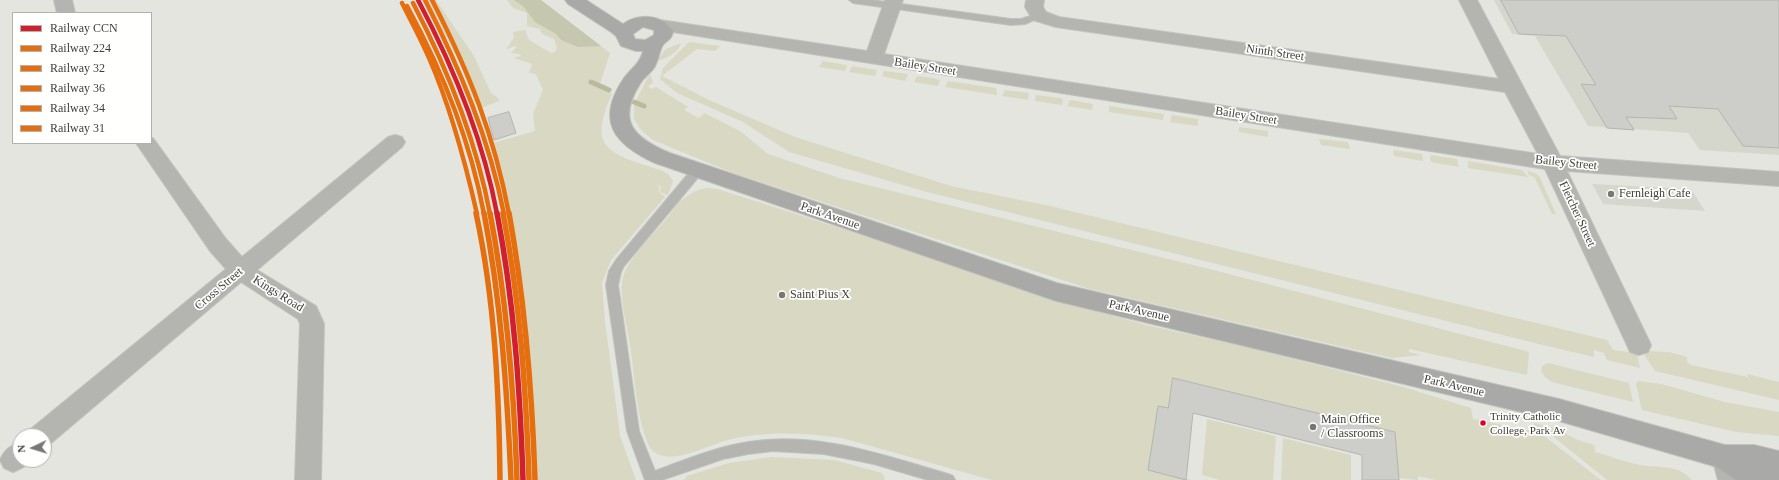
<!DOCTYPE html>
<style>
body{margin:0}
#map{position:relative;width:1779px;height:480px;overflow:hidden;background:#e4e5df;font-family:Georgia,serif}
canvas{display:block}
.legend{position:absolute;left:12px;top:12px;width:140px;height:132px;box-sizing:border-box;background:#fffffe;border:1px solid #b1b1af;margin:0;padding:5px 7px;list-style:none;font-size:12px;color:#3d3d39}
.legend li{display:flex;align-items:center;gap:8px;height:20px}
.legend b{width:20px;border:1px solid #b1b1af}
.north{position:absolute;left:12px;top:428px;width:40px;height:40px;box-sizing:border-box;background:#fffffe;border:1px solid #b1b1af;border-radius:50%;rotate:266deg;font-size:11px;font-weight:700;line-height:16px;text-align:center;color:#3d3d39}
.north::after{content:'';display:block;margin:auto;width:14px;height:18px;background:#777873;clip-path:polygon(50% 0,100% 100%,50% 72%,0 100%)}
</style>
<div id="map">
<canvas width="1779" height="480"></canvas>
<ul class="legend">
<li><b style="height:5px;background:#d11f2f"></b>Railway CCN</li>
<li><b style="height:5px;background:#e56e0f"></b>Railway 224</li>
<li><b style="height:5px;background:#e56e0f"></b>Railway 32</li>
<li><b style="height:5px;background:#e56e0f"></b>Railway 36</li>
<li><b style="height:5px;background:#e56e0f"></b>Railway 34</li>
<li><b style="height:5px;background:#e56e0f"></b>Railway 31</li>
</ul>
<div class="north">N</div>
</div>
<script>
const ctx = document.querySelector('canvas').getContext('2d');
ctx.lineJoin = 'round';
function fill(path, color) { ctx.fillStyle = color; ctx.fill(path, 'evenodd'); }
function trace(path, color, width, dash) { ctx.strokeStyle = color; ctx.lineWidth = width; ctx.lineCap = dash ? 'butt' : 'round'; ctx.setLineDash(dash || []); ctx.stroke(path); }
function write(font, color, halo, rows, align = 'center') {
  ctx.font = font + ' Georgia,serif'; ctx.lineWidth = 3.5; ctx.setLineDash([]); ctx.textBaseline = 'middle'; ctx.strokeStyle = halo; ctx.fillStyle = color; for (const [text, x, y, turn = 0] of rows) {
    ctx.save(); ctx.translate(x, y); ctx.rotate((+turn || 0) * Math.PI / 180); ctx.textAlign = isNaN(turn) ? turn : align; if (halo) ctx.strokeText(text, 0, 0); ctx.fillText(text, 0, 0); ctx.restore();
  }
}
const built = new Path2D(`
 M 1494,0 L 1779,0 L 1779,155 L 1700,150 L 1688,133 L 1588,126 L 1535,36 L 1512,34 Z
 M 1592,184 L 1691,189 L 1705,211 L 1603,204 Z`);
const green = new Path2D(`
 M 427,0 L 436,0 L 474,56 L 491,93 L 498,98 L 499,101 L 481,108 L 475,104 L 460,64 Z
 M 507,0 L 541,0 L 610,53 L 600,84 L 606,85 L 605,89 L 612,94 C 591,141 601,152 648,166 C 660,170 668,171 673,181 L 668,195 L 660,192 L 661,186 L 654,184 L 659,186 L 659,192 L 665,197 L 611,260 L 602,283 L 605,322 L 619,427 L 620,436 L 636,480 L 534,480 C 535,414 524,348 517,283 L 519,271 L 516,260 L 516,250 L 490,144 L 535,131 L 533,114 L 543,90 L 536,74 L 529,73 L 532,64 L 514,58 L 521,56 L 519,54 L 511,53 L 517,47 L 514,46 L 506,50 L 514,37 L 513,32 L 525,30 L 529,40 L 551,53 L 555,52 L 557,48 L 554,39 L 542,34 L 540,29 L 527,26 L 527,13 L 513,8 Z
 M 689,42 L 720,46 L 715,51 L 697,49 L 662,76 L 709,100 L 795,137 L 951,186 L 1050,206 L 1607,340 L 1613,350 L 1637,353 L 1640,368 L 1607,360 L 1604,353 L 1594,350 L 1594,357 L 1539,344 L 927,192 L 789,152 L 743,122 L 677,93 L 660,79 L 663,68 Z
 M 681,43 C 679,53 665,59 656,61 L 666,49 Z
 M 823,61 L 846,65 L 847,66 L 845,71 L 819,67 Z
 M 852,66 L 877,70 L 875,76 L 849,72 Z
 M 884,71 L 907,74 L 908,75 L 905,81 L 882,76 Z
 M 650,73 L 653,83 L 648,86 L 651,89 L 656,87 L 688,107 L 684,110 L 699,118 L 704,113 L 740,131 L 768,154 L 839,178 L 1221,272 L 1526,351 L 1529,353 L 1527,375 L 1409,349 L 1409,352 L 1421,355 L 1392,358 L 1090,289 L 733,173 L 653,140 L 641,130 L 634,119 L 634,105 Z
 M 917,76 L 933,78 L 940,80 L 938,86 L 914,82 Z
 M 948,81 L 996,88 L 997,95 L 945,87 Z
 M 1005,90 L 1029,93 L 1028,100 L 1002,96 Z
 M 1036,95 L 1061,98 L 1063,100 L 1062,105 L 1035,101 Z
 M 1070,100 L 1093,104 L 1092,110 L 1067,106 Z
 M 1109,106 L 1164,114 L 1163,120 L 1109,112 Z
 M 1172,115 L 1198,119 L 1198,126 L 1170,122 Z
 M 1239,127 L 1268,131 L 1268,137 L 1239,132 Z
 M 1319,139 L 1348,142 L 1350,149 L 1321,145 Z
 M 1393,150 L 1422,154 L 1423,161 L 1394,156 Z
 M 1430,155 L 1457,159 L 1459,167 L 1431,162 Z
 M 1468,161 L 1522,170 L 1528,177 L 1468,168 Z
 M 1528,171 L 1537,174 L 1540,178 L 1556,214 L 1552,214 L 1535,178 L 1528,174 Z
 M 707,188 L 717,189 L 768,205 L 1090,309 L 1146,325 L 1246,347 L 1400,386 L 1471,408 L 1473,419 L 1540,433 L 1601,480 L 1436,480 L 1418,476 L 1418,480 L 1399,478 L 1395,432 L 1173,378 L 1169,404 L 1186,478 L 1190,480 L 992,480 L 842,438 C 804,433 762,430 725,441 C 706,446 676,463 658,454 C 654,452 651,450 649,446 C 636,417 635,376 630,345 C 627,325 620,301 622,282 C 626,259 653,235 667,218 C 672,212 677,203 683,199 C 690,194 697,189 707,188 Z
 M 1645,351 L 1669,352 L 1687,357 L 1687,362 L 1691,365 L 1748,377 L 1747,374 L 1779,382 L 1779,400 L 1655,371 L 1645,356 Z
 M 1548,363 L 1629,383 L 1633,402 L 1552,382 L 1545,377 L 1541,371 L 1542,366 Z
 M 1638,381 L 1661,384 L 1725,402 L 1779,412 L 1779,436 L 1736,432 L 1642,410 L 1636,384 Z
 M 1207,419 L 1276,436 L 1273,480 L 1220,480 L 1202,475 Z
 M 1534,423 L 1554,428 L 1578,440 L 1594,445 L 1595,452 C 1609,456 1625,462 1640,465 C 1657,468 1679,464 1692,480 L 1607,480 L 1545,430 L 1534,426 Z
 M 1283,438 L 1351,455 L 1351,480 L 1281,480 Z
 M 771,457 L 834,460 L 882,473 L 885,478 L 884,480 L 684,480 L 687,476 L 729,463 Z`);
const forest = new Path2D(`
 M 514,0 L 541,0 L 601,46 L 578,47 L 561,40 L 556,34 L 535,22 L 523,6 Z`);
const stream = new Path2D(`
 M 591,82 L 609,90
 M 634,102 L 644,106`);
const building = new Path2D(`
 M 1501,0 L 1779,0 L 1779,148 L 1743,146 L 1718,109 L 1669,106 L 1677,119 L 1626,117 L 1634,130 L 1607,128 L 1581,84 L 1596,85 L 1566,36 L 1519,34 Z
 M 509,112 L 516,133 L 494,140 L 488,118 Z
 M 1173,378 L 1395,432 L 1399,480 L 1362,480 L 1362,455 L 1193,413 L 1186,480 L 1148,470 L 1158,406 L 1168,408 Z`);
const lane = new Path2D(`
 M 849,0 L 872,0 L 1011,19 L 1021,19 L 1039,13 L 1043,16 L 1025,24 L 1011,25 L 853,3 Z
 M 697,167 L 702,171 L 701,174 L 624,266 L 621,272 L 618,285 L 639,431 L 655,471 C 685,460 716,447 748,442 C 816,431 883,455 948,474 L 953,476 L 955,480 L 928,480 L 874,464 L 824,454 L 773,451 L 748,454 L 723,459 L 662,480 L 645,480 L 627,431 L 606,285 L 609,271 L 616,260 L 693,168 Z`);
const street = new Path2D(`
 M 54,0 L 72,0 L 75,13 L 57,13 Z
 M 885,0 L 903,0 L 884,54 L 1538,154 L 1505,92 L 1056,27 L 1033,20 L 1025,7 L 1026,0 L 1044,0 L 1043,7 L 1046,12 L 1059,17 L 1499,79 L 1459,0 L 1477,0 L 1560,156 L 1779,172 L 1779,186 L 1567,171 L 1651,345 L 1648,352 L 1639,355 L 1630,352 L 1627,345 L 1545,169 L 660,30 L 654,29 L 651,25 L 654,21 L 660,20 L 867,51 Z
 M 395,135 L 402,137 L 405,142 L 402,147 L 257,270 L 316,306 L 324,324 L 321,480 L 295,480 L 300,324 L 298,319 L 241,282 L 50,444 L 44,446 L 44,436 L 28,436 L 32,428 L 226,269 L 210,251 L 136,143 L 151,143 L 151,138 L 153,138 L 226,239 L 242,257 L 388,137 Z
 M 20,442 L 20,460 L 30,460 C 26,467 20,469 13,472 L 4,468 L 0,460 C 4,450 10,446 20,442 Z
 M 1725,445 L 1734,449 L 1744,480 L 1718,480 L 1712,457 L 1716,449 Z`);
const secondary = new Path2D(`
 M 565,0 L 586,0 L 623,24 C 639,13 662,14 673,31 C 672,40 668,39 663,45 C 660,49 658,62 654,68 C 650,74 643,78 640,84 C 616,122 635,138 670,153 L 1057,283 L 1559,399 L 1725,445 L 1754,445 L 1779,451 L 1779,480 L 1736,480 L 1717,467 L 1559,421 L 1056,301 L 655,163 C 614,144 595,121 624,78 C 631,68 640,64 643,51 L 636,51 L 621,46 L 616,36 L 611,32 L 568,4 ZM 643,27 L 654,30 L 654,35 L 645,40 L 635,39 L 633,34 Z`);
const rail1Far1 = new Path2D(`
 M 418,0 C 454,68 483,138 497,214`);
const rail1 = new Path2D(`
 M 497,213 C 514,301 520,390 523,480`);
const rail2Far1 = new Path2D(`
 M 413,3 C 448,70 476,139 490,214`);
const rail2 = new Path2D(`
 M 490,213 C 507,301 514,390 517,480`);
const rail3Far1 = new Path2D(`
 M 425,0 C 460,69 489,138 504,214`);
const rail3 = new Path2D(`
 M 503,213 C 520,301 526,390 529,480`);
const rail4Far1 = new Path2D(`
 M 407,6 C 443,72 470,140 484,214`);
const rail4 = new Path2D(`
 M 484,213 C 501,301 507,390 511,480`);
const rail5Far1 = new Path2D(`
 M 432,0 C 469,72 494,134 509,214`);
const rail5 = new Path2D(`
 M 509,213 C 525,301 532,390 535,480`);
const rail6Far1 = new Path2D(`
 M 402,3 C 411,21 421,39 429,58 C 451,108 465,161 477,214`);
const rail6 = new Path2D(`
 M 476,213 C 495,301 499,391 500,480`);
const markers = [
 [1611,194,4,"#777873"],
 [782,295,4,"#777873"],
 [1483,423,3.5,"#e4002b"],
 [1313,427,4,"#777873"]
];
const busNames = [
 ["Trinity Catholic",1490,417],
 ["College, Park Av",1490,431]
];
const streetNames = [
 ["Ninth Street",1275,53,8],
 ["Bailey Street",925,67,9],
 ["Bailey Street",1246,116,9],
 ["Bailey Street",1566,163,6],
 ["Fletcher Street",1577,214,65],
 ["Park Avenue",830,216,19],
 ["Cross Street",219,289,-40],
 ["Kings Road",278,294,32],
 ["Park Avenue",1139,311,13],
 ["Park Avenue",1454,386,13]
];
const poiNames = [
 ["Fernleigh Cafe",1619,194],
 ["Saint Pius X",790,295],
 ["Main Office",1321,420],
 ["/ Classrooms",1321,434]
];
fill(built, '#d6d7cc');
fill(green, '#d8d8c3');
fill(forest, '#c6c7af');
trace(stream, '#bbba9e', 5);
fill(building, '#cdcdc9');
trace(building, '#b4b4b0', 1);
trace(lane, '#c2c3bf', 2);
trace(street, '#c2c3bf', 2);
trace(secondary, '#c2c3bf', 2);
fill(lane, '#b4b4b1');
fill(street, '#b4b4b1');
fill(secondary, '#a9aaa8');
trace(rail1Far1, '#d11f2f', 4.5);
trace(rail1, '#d11f2f', 5.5);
trace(rail2Far1, '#e56e0f', 4.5);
trace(rail2, '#e56e0f', 5.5);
trace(rail3Far1, '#e56e0f', 4.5);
trace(rail3, '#e56e0f', 5.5);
trace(rail4Far1, '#e56e0f', 4.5);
trace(rail4, '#e56e0f', 5.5);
trace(rail5Far1, '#e56e0f', 4.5);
trace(rail5, '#e56e0f', 5.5);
trace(rail6Far1, '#e56e0f', 4.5);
trace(rail6, '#e56e0f', 5.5);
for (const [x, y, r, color] of markers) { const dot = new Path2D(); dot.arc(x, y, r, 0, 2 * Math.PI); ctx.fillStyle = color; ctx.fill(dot); trace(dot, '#fffffe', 1.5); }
write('11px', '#3d3d39', '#fffffe', busNames, 'left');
write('12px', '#3d3d39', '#fffffe', streetNames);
write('12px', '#3d3d39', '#fffffe', poiNames, 'left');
</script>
